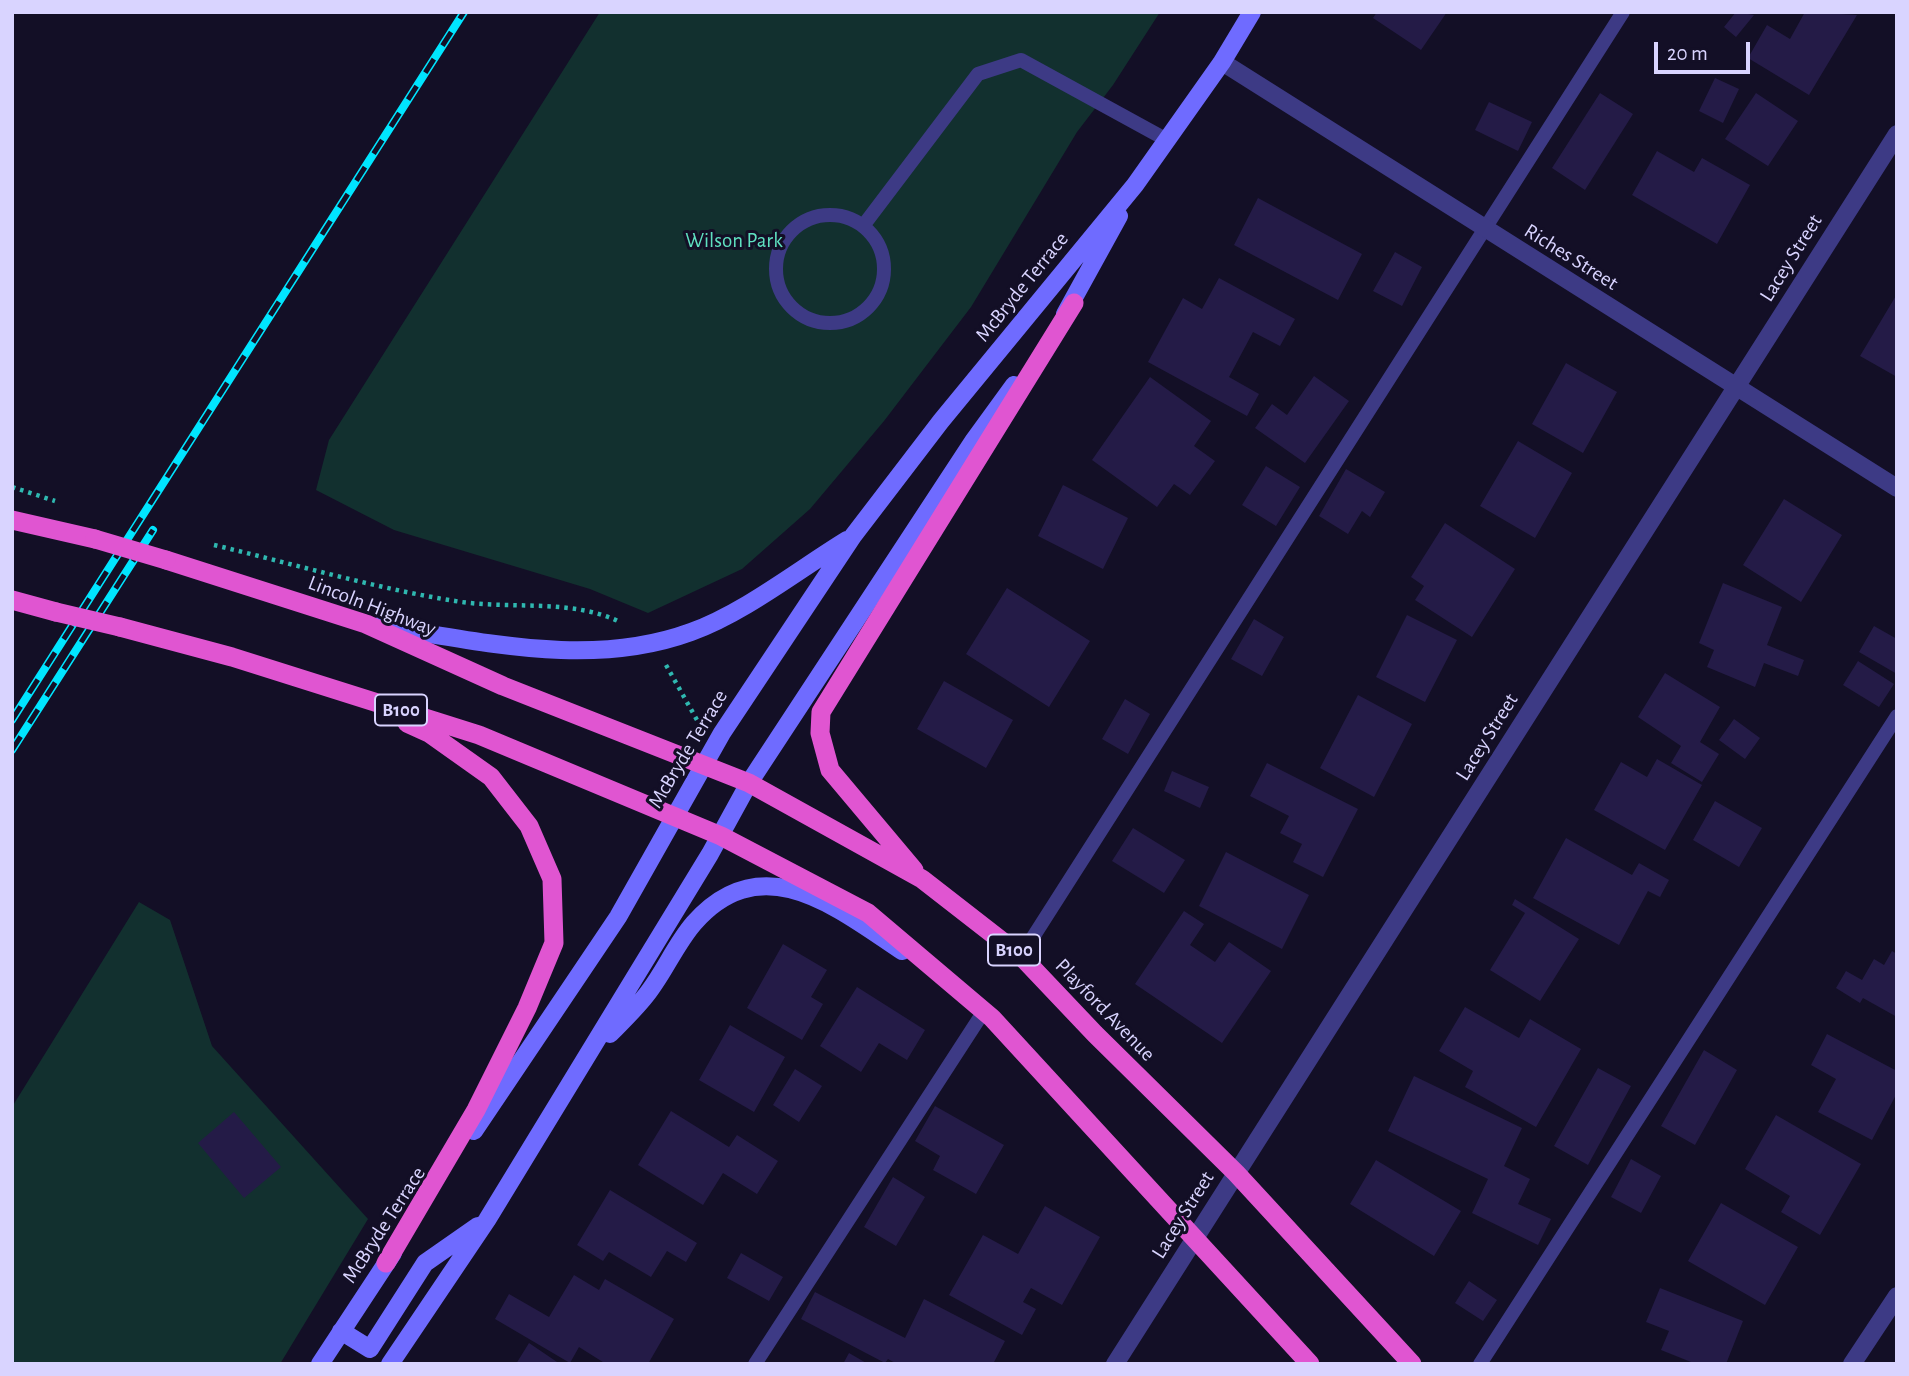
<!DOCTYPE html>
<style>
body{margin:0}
#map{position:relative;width:1909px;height:1376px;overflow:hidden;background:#130f26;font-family:"Alegreya Sans",sans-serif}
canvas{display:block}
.frame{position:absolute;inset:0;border:14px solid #d9d4ff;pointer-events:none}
.scale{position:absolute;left:1654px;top:42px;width:96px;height:32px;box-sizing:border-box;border:4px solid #d9d4ff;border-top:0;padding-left:9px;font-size:21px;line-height:24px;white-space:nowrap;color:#d9d4ff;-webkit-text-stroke:5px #130f26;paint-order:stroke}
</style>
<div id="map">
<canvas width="1909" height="1376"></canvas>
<div class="frame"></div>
<div class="scale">20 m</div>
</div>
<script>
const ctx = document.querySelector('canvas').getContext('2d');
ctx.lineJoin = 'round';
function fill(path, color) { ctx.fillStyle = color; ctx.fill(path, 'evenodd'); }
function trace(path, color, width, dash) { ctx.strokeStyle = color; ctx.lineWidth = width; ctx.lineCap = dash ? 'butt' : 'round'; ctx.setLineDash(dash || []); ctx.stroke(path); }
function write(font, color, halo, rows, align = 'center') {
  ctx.font = font + ' "Alegreya Sans",sans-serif'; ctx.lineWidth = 6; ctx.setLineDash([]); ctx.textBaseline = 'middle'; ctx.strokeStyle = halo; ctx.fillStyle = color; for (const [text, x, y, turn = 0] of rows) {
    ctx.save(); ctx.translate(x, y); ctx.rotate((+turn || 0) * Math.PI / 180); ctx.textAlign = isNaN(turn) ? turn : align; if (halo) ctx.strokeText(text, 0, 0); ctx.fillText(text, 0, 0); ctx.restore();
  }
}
const green = new Path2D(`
 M 600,12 L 1160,12 L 1113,85 L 1077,132 L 971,307 L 884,421 L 810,509 L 742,569 L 648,613 L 590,589 L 394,530 L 316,490 L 329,440 Z
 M 139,902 L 170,920 L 212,1046 L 368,1219 L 280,1364 L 12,1364 L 12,1107 Z`);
const building = new Path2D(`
 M 1377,12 L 1447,12 L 1421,50 L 1373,18 Z
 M 1736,12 L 1754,15 L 1736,37 L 1724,27 Z
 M 1805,12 L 1857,15 L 1809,95 L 1748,58 L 1767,25 L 1790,39 Z
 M 1715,78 L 1739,89 L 1723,123 L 1699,111 Z
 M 1600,93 L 1633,114 L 1585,190 L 1552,168 Z
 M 1756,93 L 1798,121 L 1768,166 L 1725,139 Z
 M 1489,102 L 1532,122 L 1518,151 L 1475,130 Z
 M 1657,151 L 1694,172 L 1702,158 L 1750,185 L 1717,244 L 1632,195 Z
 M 1258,198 L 1362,254 L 1338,300 L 1234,245 Z
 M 1395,252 L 1422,267 L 1402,306 L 1373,291 Z
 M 1219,278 L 1295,319 L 1280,346 L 1253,332 L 1229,377 L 1259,394 L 1247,416 L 1148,362 L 1183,298 L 1202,309 Z
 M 1897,294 L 1897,377 L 1860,356 Z
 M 1566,363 L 1617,392 L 1583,453 L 1532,424 Z
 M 1314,376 L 1349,401 L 1305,463 L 1255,428 L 1272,404 L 1287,415 Z
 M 1150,377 L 1211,421 L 1194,446 L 1215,461 L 1190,495 L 1174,484 L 1157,507 L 1092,460 Z
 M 1518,441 L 1572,473 L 1535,538 L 1480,506 Z
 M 1266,466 L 1300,487 L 1276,526 L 1242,505 Z
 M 1346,469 L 1385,492 L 1370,517 L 1362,511 L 1348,534 L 1319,516 Z
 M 1063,485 L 1128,518 L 1103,569 L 1038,536 Z
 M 1784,499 L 1842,535 L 1801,602 L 1743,565 Z
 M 1445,523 L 1515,569 L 1472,637 L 1415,600 L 1424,586 L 1411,577 Z
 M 1723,583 L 1782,607 L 1767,645 L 1804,660 L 1798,676 L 1764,663 L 1755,687 L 1707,667 L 1714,650 L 1699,643 Z
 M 1007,588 L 1090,641 L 1049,707 L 966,654 Z
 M 1407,615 L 1457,640 L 1425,702 L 1376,677 Z
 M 1254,619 L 1284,637 L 1262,676 L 1231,659 Z
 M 1874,626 L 1897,639 L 1897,674 L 1859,652 Z
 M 1858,661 L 1894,684 L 1879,707 L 1843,685 Z
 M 1665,673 L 1720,707 L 1700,742 L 1719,754 L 1702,782 L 1671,763 L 1681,746 L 1638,717 Z
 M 944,681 L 1013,720 L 986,768 L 917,729 Z
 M 1358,695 L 1412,724 L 1374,797 L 1320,768 Z
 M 1125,699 L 1150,714 L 1128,754 L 1102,739 Z
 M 1734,719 L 1760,738 L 1745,759 L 1719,740 Z
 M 1657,759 L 1702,785 L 1665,850 L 1594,810 L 1621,762 L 1647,777 Z
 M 1267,763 L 1358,809 L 1323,877 L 1293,862 L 1302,844 L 1280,833 L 1289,816 L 1250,796 Z
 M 1172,771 L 1209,787 L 1200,808 L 1164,791 Z
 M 1715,801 L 1762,828 L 1739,867 L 1693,840 Z
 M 1133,828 L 1185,860 L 1164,893 L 1112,861 Z
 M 1566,838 L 1632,875 L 1639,863 L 1669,880 L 1660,897 L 1648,891 L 1619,945 L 1533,898 Z
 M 1226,852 L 1309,895 L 1282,949 L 1199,906 Z
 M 1515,899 L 1579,939 L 1540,1001 L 1490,970 L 1525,913 L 1512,905 Z
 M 1184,911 L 1204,924 L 1190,945 L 1215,962 L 1229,942 L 1271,971 L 1222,1043 L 1135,984 Z
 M 783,944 L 827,970 L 811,997 L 823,1004 L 802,1040 L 747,1008 Z
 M 1892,951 L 1897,954 L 1897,1017 L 1863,998 L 1860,1003 L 1836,988 L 1846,971 L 1862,980 L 1874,959 L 1884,965 Z
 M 857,987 L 925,1030 L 907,1060 L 879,1043 L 861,1072 L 820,1046 Z
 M 1465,1007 L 1519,1038 L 1530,1019 L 1581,1049 L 1536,1127 L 1465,1087 L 1473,1071 L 1439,1051 Z
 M 730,1025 L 785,1057 L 754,1112 L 699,1080 Z
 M 1827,1034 L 1897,1071 L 1897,1093 L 1872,1140 L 1818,1112 L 1836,1079 L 1811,1065 Z
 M 1704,1050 L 1737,1070 L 1695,1145 L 1661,1126 Z
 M 1598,1068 L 1631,1086 L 1588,1165 L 1554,1146 Z
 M 795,1069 L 822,1086 L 799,1122 L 773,1105 Z
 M 1414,1076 L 1522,1128 L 1504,1166 L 1530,1179 L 1518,1204 L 1551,1219 L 1538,1245 L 1472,1213 L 1488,1179 L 1388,1131 Z
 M 935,1106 L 1004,1145 L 976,1194 L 933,1170 L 940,1156 L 915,1141 Z
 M 671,1111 L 729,1147 L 737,1135 L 778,1161 L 757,1194 L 723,1173 L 703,1205 L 638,1165 Z
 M 234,1112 L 281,1167 L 244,1198 L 198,1143 Z
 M 1776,1115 L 1861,1164 L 1820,1235 L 1781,1212 L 1790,1196 L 1745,1169 Z
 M 1631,1159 L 1661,1176 L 1641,1213 L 1611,1197 Z
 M 1376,1160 L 1461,1211 L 1434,1256 L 1350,1204 Z
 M 893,1177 L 925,1197 L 896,1246 L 864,1227 Z
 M 610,1190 L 697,1243 L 686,1262 L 667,1251 L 651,1277 L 609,1252 L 603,1261 L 577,1245 Z
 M 1721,1203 L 1798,1247 L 1765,1305 L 1688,1261 Z
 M 1045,1206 L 1100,1237 L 1062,1305 L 1031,1288 L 1023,1302 L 1036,1309 L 1022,1335 L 949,1295 L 983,1235 L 1018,1254 Z
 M 741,1253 L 783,1277 L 769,1301 L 727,1278 Z
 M 574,1275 L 599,1290 L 605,1279 L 674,1319 L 648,1364 L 606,1364 L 579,1347 L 570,1363 L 495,1319 L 509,1294 L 549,1317 Z
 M 1469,1281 L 1497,1300 L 1483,1321 L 1455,1303 Z
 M 1660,1288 L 1743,1321 L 1726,1364 L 1696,1364 L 1661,1350 L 1669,1331 L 1646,1322 Z
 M 815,1292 L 905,1338 L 924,1299 L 1005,1341 L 993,1364 L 897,1364 L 888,1359 L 885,1363 L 801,1319 Z
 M 529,1343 L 560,1364 L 516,1364 Z
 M 849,1353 L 868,1364 L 843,1364 Z`);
const path = new Path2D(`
 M 12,487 L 55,501
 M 214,545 C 294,564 374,588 455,601 C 508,610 571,598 620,622
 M 666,665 L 697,720 L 702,722`);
const service = new Path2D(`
 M776 269a54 54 0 1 1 108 0a54 54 0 1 1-108 0Z
 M 863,226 L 978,74 L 1021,60 L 1167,140
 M 1021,956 L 1623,12
 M 755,1364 L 984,1011
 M 1480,1364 L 1897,716`);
const minor = new Path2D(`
 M 1222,62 L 1897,488
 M 1115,1364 L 1897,134
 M 1852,1364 L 1897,1296`);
const secondary = new Path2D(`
 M 1065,314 L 1119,216
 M 379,626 C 482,641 590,669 691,632 C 744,613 798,570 847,540
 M 610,1034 C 621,1023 633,1011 643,999 C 663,976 674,946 694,923 C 762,846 836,907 902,951
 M 474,1131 L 618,917 L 722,733 L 853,536 L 941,421 L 1135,185 L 1222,62 L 1252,12
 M 341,1331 L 370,1349 L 425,1263 L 478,1226
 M 320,1364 L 393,1253
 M 390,1364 L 487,1220 L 710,854 L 749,783 L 974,440 L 1014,385`);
const trunk = new Path2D(`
 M 12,520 L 95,539
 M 166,560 L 366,624 L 503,686 L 749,783 L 922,879 L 1021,956 L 1095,1034 L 1236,1173 L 1412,1364
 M 12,600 L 56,612
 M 120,627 L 232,657 L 479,735 L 721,836 L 868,913 L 992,1018 L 1310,1364
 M 914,870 L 830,770 L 820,733 L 821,712 L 1074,303
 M 386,1263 L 476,1110 L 527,1008 L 554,943 L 552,879 L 529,826 L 491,777 L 429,733 L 407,723`);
const rail = new Path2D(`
 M 12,720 L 464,12
 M 12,750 L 153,530`);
const trunkBridge = new Path2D(`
 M 95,539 L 166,560
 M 56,612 L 120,627`);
const shields = [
 [401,710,52],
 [1014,950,52]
];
const shieldNames = [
 ["B100",401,710],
 ["B100",1014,950]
];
const parkNames = [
 ["Wilson Park",734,241]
];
const streetNames = [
 ["Riches Street",1571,257,32],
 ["Lacey Street",1791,258,-58],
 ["McBryde Terrace",1022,287,-51],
 ["Lincoln Highway",372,606,21],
 ["Lacey Street",1487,737,-58],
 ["McBryde Terrace",688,749,-59],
 ["Playford Avenue",1105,1010,46],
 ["Lacey Street",1183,1215,-58],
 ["McBryde Terrace",384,1225,-57]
];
fill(green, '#12302f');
fill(building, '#241b47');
trace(path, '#2fb8b0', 4.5, [3.5, 5]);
trace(service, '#3d3a85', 14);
trace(minor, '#3d3a85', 18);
trace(secondary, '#6f6bff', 18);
trace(trunk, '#e055d1', 19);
trace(rail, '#00e5ff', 8);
trace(rail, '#130f26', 5, [16]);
trace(trunkBridge, '#e055d1', 19);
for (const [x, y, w] of shields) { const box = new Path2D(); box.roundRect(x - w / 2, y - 15.5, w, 31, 5); ctx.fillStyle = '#130f26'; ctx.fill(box); trace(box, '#d9d4ff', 2); }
write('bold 19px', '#d9d4ff', null, shieldNames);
write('21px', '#5fe0c0', '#130f26', parkNames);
write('21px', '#d9d4ff', '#130f26', streetNames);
</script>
